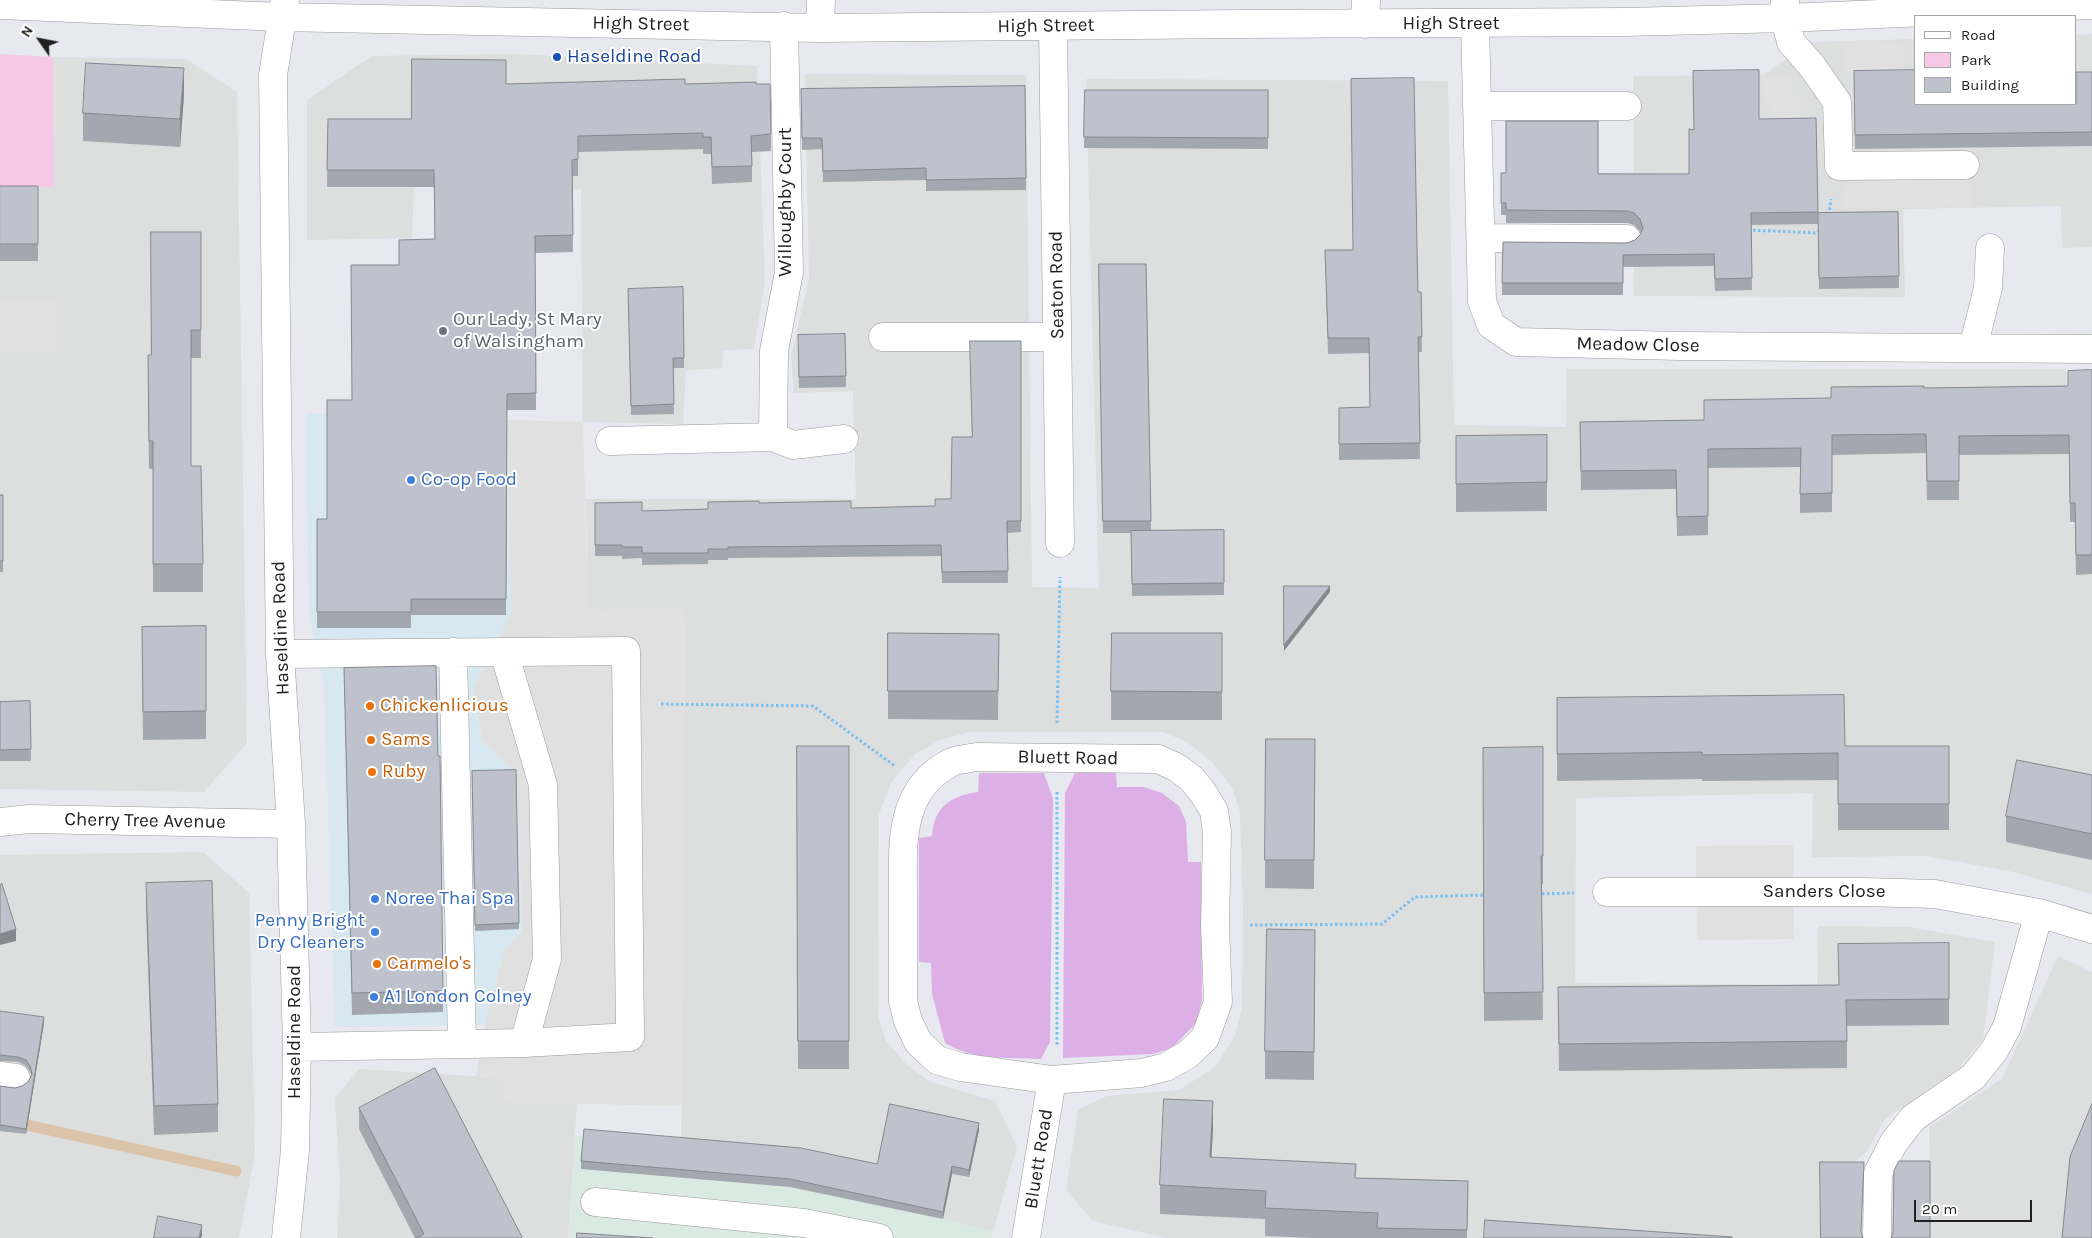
<!DOCTYPE html>
<style>
body{margin:0}
#map{position:relative;width:2092px;height:1238px;overflow:hidden;background:#e7e8f0;font-family:Karla,sans-serif}
canvas{display:block}
.legend{position:absolute;left:1914px;top:15px;width:162px;height:90px;box-sizing:border-box;background:#fff;border:1px solid #a6a6a6;margin:0;padding:6px 9px;list-style:none;font-size:15px;color:#202020}
.legend li{display:flex;align-items:center;gap:10px;height:25px}
.legend b{width:25px;border:1px solid #a6a6a6}
.north{position:absolute;left:15px;top:15px;width:50px;height:50px;-webkit-text-stroke:4px #fff;paint-order:stroke;rotate:303deg;font-size:14px;font-weight:700;line-height:20px;text-align:center;color:#202020}
.north::after{content:'';display:block;margin:auto;width:18px;height:22px;background:#202020;clip-path:polygon(50% 0,100% 100%,50% 72%,0 100%)}
.scale{position:absolute;left:1914px;top:1200px;width:118px;height:22px;box-sizing:border-box;border:2px solid #202020;border-top:0;padding-left:6px;font-size:15px;line-height:18px;white-space:nowrap;color:#202020;-webkit-text-stroke:4px #fff;paint-order:stroke}
</style>
<div id="map">
<canvas width="2092" height="1238"></canvas>
<ul class="legend">
<li><b style="height:6px;background:#fff"></b>Road</li>
<li><b style="height:14px;background:#f7c8e5"></b>Park</li>
<li><b style="height:14px;background:#bec2cc"></b>Building</li>
</ul>
<div class="north">N</div>
<div class="scale">20 m</div>
</div>
<script>
const ctx = document.querySelector('canvas').getContext('2d');
ctx.lineJoin = 'round';
function fill(path, color) { ctx.fillStyle = color; ctx.fill(path, 'evenodd'); }
function trace(path, color, width, dash) { ctx.strokeStyle = color; ctx.lineWidth = width; ctx.lineCap = dash ? 'butt' : 'round'; ctx.setLineDash(dash || []); ctx.stroke(path); }
function write(font, color, halo, rows, align = 'center') {
  ctx.font = font + ' Karla,sans-serif'; ctx.lineWidth = 4; ctx.setLineDash([]); ctx.textBaseline = 'middle'; ctx.strokeStyle = halo; ctx.fillStyle = color; for (const [text, x, y, turn = 0] of rows) {
    ctx.save(); ctx.translate(x, y); ctx.rotate((+turn || 0) * Math.PI / 180); ctx.textAlign = isNaN(turn) ? turn : align; if (halo) ctx.strokeText(text, 0, 0); ctx.fillText(text, 0, 0); ctx.restore();
  }
}
const residential = new Path2D(`
 M 2092,34 L 2092,247 L 2062,248 L 2061,206 L 1903,209 L 1905,297 L 1634,296 L 1633,76 L 1763,75 L 1811,42 L 1916,39 L 1916,104 L 2076,104 L 2076,35 Z
 M 513,54 L 757,66 L 765,281 L 754,349 L 723,350 L 722,368 L 686,370 L 683,424 L 583,422 L 581,189 L 414,187 L 412,238 L 307,240 L 307,100 L 372,56 Z
 M 53,57 L 186,59 L 237,92 L 247,743 L 204,792 L 0,789 L 0,188 L 54,187 Z
 M 805,74 L 1026,75 L 1032,587 L 1099,588 L 1086,79 L 1448,81 L 1454,425 L 1566,427 L 1567,369 L 2066,369 L 2070,524 L 2092,525 L 2092,894 L 2009,871 L 1925,856 L 1812,857 L 1813,793 L 1576,798 L 1575,983 L 1817,985 L 1818,926 L 1908,927 L 1995,942 L 1983,1039 L 1959,1068 L 1885,1119 L 1867,1151 L 1848,1167 L 1821,1238 L 1167,1238 L 1093,1221 L 1066,1190 L 1078,1110 L 1107,1096 L 1179,1090 L 1215,1067 L 1235,1036 L 1242,1008 L 1243,910 L 1240,812 L 1232,787 L 1212,762 L 1187,742 L 1163,732 L 970,732 L 940,740 L 915,754 L 892,781 L 879,814 L 878,1017 L 886,1041 L 908,1066 L 931,1082 L 995,1101 L 1017,1147 L 993,1232 L 943,1219 L 949,1187 L 681,1145 L 685,607 L 588,611 L 586,499 L 856,499 L 853,391 L 794,393 L 791,356 L 809,279 Z
 M 203,852 L 249,893 L 255,1154 L 239,1238 L 0,1238 L 0,1131 L 31,1103 L 40,1053 L 0,1017 L 0,855 Z
 M 2058,956 L 2092,972 L 2092,1238 L 1930,1238 L 1929,1127 L 2002,1079 Z
 M 359,1069 L 504,1078 L 505,1102 L 577,1103 L 568,1238 L 337,1238 L 340,1183 L 335,1098 Z`);
const commercial = new Path2D(`
 M 306,413 L 508,420 L 511,616 L 474,688 L 482,740 L 517,773 L 522,931 L 504,952 L 485,1025 L 335,1027 L 324,685 L 309,611 Z`);
const industrial = new Path2D(`
 M 575,1136 L 784,1154 L 949,1186 L 943,1219 L 993,1232 L 991,1238 L 568,1238 Z`);
const grass = new Path2D(`
 M 1116,772 L 1117,787 L 1144,787 L 1162,793 L 1179,806 L 1186,822 L 1188,862 L 1201,862 L 1202,1000 L 1196,1023 L 1172,1048 L 1153,1054 L 1063,1058 L 1065,793 L 1075,773 Z
 M 979,773 L 1044,773 L 1053,799 L 1050,1042 L 1041,1059 C 1007,1057 974,1061 945,1043 L 932,994 L 931,963 L 919,962 L 919,838 L 932,836 C 934,807 950,796 978,792 Z`);
const park = new Path2D(`
 M 0,54 L 53,57 L 54,187 L 0,188 Z`);
const parking = new Path2D(`
 M 1845,42 L 1903,42 L 1903,71 L 1846,72 Z
 M 1762,76 L 1791,76 L 1792,95 L 1799,95 L 1799,122 L 1770,123 L 1770,102 L 1763,102 Z
 M 1972,177 L 1972,206 L 1842,208 L 1843,179 Z
 M 57,300 L 57,353 L 0,353 L 0,301 Z
 M 508,420 L 583,422 L 588,611 L 685,606 L 681,1106 L 505,1102 L 504,1078 L 476,1076 L 485,1025 L 504,952 L 522,931 L 517,773 L 482,740 L 474,688 L 511,615 Z
 M 1793,845 L 1794,939 L 1697,940 L 1696,846 Z`);
const stream = new Path2D(`
 M 0,1119 L 236,1171`);
const path = new Path2D(`
 M 1829,215 L 1831,199
 M 1748,230 L 1817,233 L 1821,230
 M 661,704 L 813,706 L 895,766
 M 1057,723 L 1060,577
 M 1057,792 L 1057,1045
 M 1537,894 L 1574,893
 M 1250,925 L 1382,924 L 1415,897 L 1486,895`);
const minor = new Path2D(`
 M 285,0 L 273,75 L 280,654 L 291,824 L 297,1047 L 295,1150 L 286,1238
 M 1785,1 L 1785,18 L 1791,42 L 1812,66 L 1837,102 L 1839,166 L 1965,165
 M 0,5 L 281,17 L 820,28 L 1242,24 L 1625,22 L 1785,18 L 2092,5
 M 1365,24 L 1366,0
 M 1475,24 L 1482,301 L 1491,325 L 1516,342 L 1680,346 L 2092,349
 M 1053,27 L 1060,543
 M 820,28 L 821,0
 M 1477,106 L 1627,106
 M 1481,238 L 1627,239
 M 883,337 L 1057,337
 M 1973,348 L 1988,288 L 1990,248
 M 773,437 L 774,351 L 789,272 L 784,26
 M 610,441 L 773,437 L 793,445 L 844,439
 M 453,652 L 462,1043
 M 504,652 L 543,785 L 547,959 L 524,1043
 M 280,654 L 626,651 L 630,1037 L 524,1043 L 297,1047
 M 976,757 L 1158,759 L 1176,767 L 1192,779 L 1203,793 L 1214,811 L 1217,832 L 1215,925 L 1218,1002 L 1205,1038 L 1187,1055 L 1166,1067 L 1142,1073 L 1052,1080 L 960,1067 L 937,1060 L 918,1042 L 908,1021 L 903,1001 C 903,966 903,932 903,898 C 903,847 897,791 950,763 C 957,759 968,759 976,757 Z
 M 0,822 L 29,819 L 291,824
 M 1607,892 L 1863,892 L 1935,894 L 2039,913 L 2092,929
 M 0,1076 L 16,1078
 M 595,1202 L 804,1223 L 879,1238
 M 1026,1238 L 1052,1080
 M 1877,1238 L 1878,1173 L 1894,1142 L 1913,1118 L 1973,1077 L 1994,1051 L 2007,1027 L 2039,913`);
const wall = new Path2D(`
 M 1854,71 L 1916,104 L 2092,72 L 2092,146 L 1855,149 Z
 M 506,84 L 756,84 L 771,134 L 771,151 L 752,152 L 752,182 L 712,184 L 711,154 L 703,154 L 703,149 L 578,152 L 578,176 L 572,176 L 573,252 L 535,253 L 536,410 L 507,410 L 506,615 L 411,615 L 411,628 L 317,628 L 317,519 L 327,519 L 352,400 L 399,265 L 435,239 L 434,187 L 327,187 L 328,119 L 411,119 Z
 M 1025,86 L 1026,190 L 926,191 L 926,180 L 823,182 L 822,149 L 802,150 L 801,89 Z
 M 1085,90 L 1268,90 L 1268,149 L 1084,148 Z
 M 184,96 L 180,147 L 83,141 L 83,113 Z
 M 1816,118 L 1818,224 L 1751,225 L 1752,290 L 1715,291 L 1714,266 L 1623,267 L 1623,295 L 1502,295 L 1502,283 L 1635,240 L 1640,235 L 1641,233 L 1640,231 L 1634,225 L 1627,223 L 1506,223 L 1506,215 L 1501,215 L 1501,173 L 1689,174 L 1693,130 L 1759,119 Z
 M 0,186 L 38,186 L 38,261 L 0,261 Z
 M 1898,212 L 1899,288 L 1819,289 L 1818,213 Z
 M 201,232 L 201,358 L 191,358 L 191,466 L 203,564 L 203,592 L 153,592 L 153,469 L 149,469 L 148,383 L 151,355 Z
 M 1417,249 L 1418,292 L 1421,292 L 1422,352 L 1418,352 L 1420,459 L 1339,460 L 1339,408 L 1370,407 L 1369,353 L 1328,354 L 1325,250 Z
 M 1099,264 L 1146,264 L 1151,531 L 1224,530 L 1224,595 L 1132,596 L 1131,533 L 1103,533 Z
 M 683,287 L 684,368 L 673,368 L 674,414 L 631,415 L 628,289 Z
 M 845,334 L 846,387 L 799,388 L 798,346 Z
 M 1021,341 L 1021,532 L 1007,533 L 1008,583 L 942,583 L 941,556 L 728,558 L 728,560 L 708,560 L 708,564 L 642,565 L 642,558 L 622,559 L 622,556 L 595,556 L 595,503 L 642,511 L 708,509 L 759,503 L 851,508 L 935,506 L 951,499 L 971,437 Z
 M 2092,370 L 2092,574 L 2076,575 L 2075,522 L 2070,522 L 2069,454 L 1959,455 L 1959,500 L 1927,500 L 1926,453 L 1832,455 L 1832,512 L 1800,513 L 1800,467 L 1708,468 L 1708,535 L 1677,536 L 1676,489 L 1581,490 L 1580,422 L 1704,420 L 1924,388 L 2068,386 Z
 M 1547,435 L 1547,511 L 1456,512 L 1456,436 Z
 M 0,495 L 3,495 L 3,572 L 0,572 Z
 M 206,626 L 206,739 L 143,740 L 142,627 Z
 M 888,633 L 999,634 L 998,720 L 888,719 Z
 M 1222,633 L 1222,720 L 1111,720 L 1111,691 Z
 M 344,668 L 443,991 L 443,1012 L 352,1015 Z
 M 1557,698 L 1845,746 L 1949,746 L 1949,830 L 1838,830 L 1838,780 L 1702,781 L 1702,779 L 1557,781 Z
 M 30,701 L 31,761 L 0,761 L 0,702 Z
 M 1315,739 L 1314,889 L 1265,888 L 1265,860 Z
 M 797,746 L 849,746 L 849,1069 L 798,1069 Z
 M 1543,747 L 1543,884 L 1541,884 L 1543,1020 L 1484,1021 L 1483,748 Z
 M 516,770 L 519,929 L 475,931 L 472,771 Z
 M 2092,775 L 2092,860 L 2006,842 L 2006,816 Z
 M 146,883 L 218,1104 L 218,1132 L 154,1135 L 146,912 Z
 M 1315,930 L 1314,1080 L 1265,1079 L 1265,1051 Z
 M 1949,943 L 1949,1025 L 1847,1026 L 1847,1068 L 1559,1071 L 1558,987 L 1838,985 Z
 M 0,1011 L 44,1023 L 26,1134 L 0,1131 L 0,1086 L 15,1088 L 22,1086 L 28,1082 L 31,1075 L 30,1072 L 26,1066 L 18,1062 L 0,1061 Z
 M 359,1108 L 522,1238 L 415,1238 L 359,1129 Z
 M 1213,1129 L 1211,1157 L 1356,1178 L 1468,1181 L 1467,1238 L 1312,1238 L 1265,1236 L 1265,1219 L 1160,1214 L 1160,1185 Z
 M 979,1130 L 969,1177 L 952,1174 L 943,1219 L 790,1187 L 581,1169 L 581,1161 L 877,1164 Z`);
const shadedWall = new Path2D(`
 M 184,68 L 184,96 L 180,147 L 180,119 Z
 M 1330,586 L 1330,592 L 1284,651 L 1284,645 Z
 M 16,929 L 16,941 L 0,945 L 0,934 Z
 M 44,1017 L 44,1023 L 26,1134 L 26,1129 Z
 M 1213,1101 L 1213,1129 L 1210,1185 L 1210,1157 Z
 M 979,1123 L 979,1130 L 969,1177 L 969,1170 Z
 M 952,1166 L 952,1174 L 943,1219 L 943,1212 Z
 M 202,1225 L 202,1236 L 201,1238 L 199,1238 Z`);
const building = new Path2D(`
 M 412,59 L 506,60 L 506,84 L 685,79 L 685,84 L 756,82 L 756,84 L 770,84 L 771,134 L 751,136 L 752,166 L 712,167 L 711,137 L 703,137 L 703,133 L 578,136 L 578,159 L 572,160 L 573,235 L 535,236 L 536,393 L 507,394 L 506,599 L 411,599 L 411,612 L 317,612 L 317,519 L 327,519 L 327,400 L 352,400 L 351,265 L 399,265 L 399,240 L 435,239 L 434,170 L 327,170 L 328,119 L 411,119 Z
 M 86,63 L 184,68 L 180,119 L 83,113 Z
 M 1759,70 L 1759,119 L 1816,118 L 1818,212 L 1751,213 L 1752,278 L 1715,279 L 1714,254 L 1623,255 L 1623,283 L 1502,283 L 1503,242 L 1627,243 L 1635,240 L 1640,235 L 1643,228 L 1640,219 L 1634,213 L 1627,211 L 1506,210 L 1506,203 L 1501,203 L 1501,173 L 1506,173 L 1506,121 L 1598,121 L 1598,174 L 1689,174 L 1689,129 L 1694,130 L 1693,71 Z
 M 1916,70 L 1916,104 L 2076,104 L 2076,72 L 2092,72 L 2092,132 L 1855,135 L 1854,71 Z
 M 1414,78 L 1417,249 L 1418,292 L 1421,292 L 1422,337 L 1418,337 L 1420,443 L 1339,444 L 1339,408 L 1370,407 L 1369,338 L 1328,338 L 1325,250 L 1353,250 L 1351,79 Z
 M 1025,86 L 1026,178 L 926,180 L 926,168 L 823,171 L 822,138 L 802,138 L 801,89 Z
 M 1085,90 L 1268,90 L 1268,138 L 1084,137 Z
 M 0,186 L 38,186 L 38,244 L 0,244 Z
 M 1898,212 L 1899,276 L 1819,278 L 1818,213 Z
 M 151,232 L 201,232 L 201,330 L 191,330 L 191,466 L 201,466 L 203,564 L 153,564 L 153,441 L 149,441 L 148,355 L 151,355 Z
 M 1099,264 L 1146,264 L 1151,521 L 1103,521 Z
 M 683,287 L 684,358 L 673,358 L 674,404 L 631,406 L 628,289 Z
 M 845,334 L 846,376 L 799,377 L 798,335 Z
 M 970,341 L 1021,341 L 1021,521 L 1007,521 L 1008,571 L 942,572 L 941,545 L 728,547 L 728,549 L 708,549 L 708,553 L 642,553 L 642,547 L 622,547 L 622,545 L 595,545 L 595,503 L 642,502 L 642,511 L 708,509 L 708,502 L 759,501 L 759,503 L 851,501 L 851,508 L 935,506 L 935,499 L 951,499 L 952,437 L 972,437 Z
 M 2092,370 L 2092,555 L 2076,555 L 2075,503 L 2070,503 L 2069,435 L 1959,436 L 1959,481 L 1927,481 L 1926,434 L 1832,435 L 1832,493 L 1800,494 L 1801,448 L 1708,449 L 1708,516 L 1677,517 L 1676,470 L 1581,471 L 1580,422 L 1704,420 L 1704,400 L 1831,398 L 1831,387 L 1924,386 L 1924,388 L 2068,386 L 2068,371 Z
 M 1547,435 L 1547,482 L 1456,484 L 1456,436 Z
 M 0,495 L 3,495 L 3,561 L 0,561 Z
 M 1224,530 L 1224,583 L 1132,584 L 1131,531 Z
 M 1284,586 L 1330,586 L 1284,645 Z
 M 206,626 L 206,711 L 143,712 L 142,627 Z
 M 888,633 L 999,634 L 998,691 L 888,691 Z
 M 1112,633 L 1222,633 L 1222,692 L 1111,691 Z
 M 436,666 L 438,756 L 440,756 L 443,991 L 352,993 L 344,668 Z
 M 1844,695 L 1845,746 L 1949,746 L 1949,804 L 1838,804 L 1838,753 L 1702,755 L 1702,752 L 1557,754 L 1557,698 Z
 M 30,701 L 31,749 L 0,750 L 0,702 Z
 M 1266,739 L 1315,739 L 1314,860 L 1265,860 Z
 M 797,746 L 849,746 L 849,1041 L 798,1041 Z
 M 1543,747 L 1543,856 L 1541,856 L 1543,992 L 1484,993 L 1483,748 Z
 M 2017,760 L 2092,775 L 2092,834 L 2006,816 Z
 M 516,770 L 519,923 L 475,925 L 472,771 Z
 M 212,881 L 218,1104 L 154,1106 L 146,883 Z
 M 2,884 L 16,929 L 0,934 L 0,885 Z
 M 1267,929 L 1315,930 L 1314,1052 L 1265,1051 Z
 M 1949,943 L 1949,999 L 1846,1000 L 1847,1041 L 1559,1044 L 1558,987 L 1839,985 L 1838,944 Z
 M 0,1011 L 44,1017 L 26,1129 L 0,1125 L 0,1086 L 15,1088 L 22,1086 L 28,1082 L 32,1074 L 30,1066 L 26,1060 L 18,1057 L 0,1055 Z
 M 435,1068 L 522,1237 L 520,1238 L 416,1238 L 424,1234 L 359,1108 Z
 M 1164,1099 L 1213,1101 L 1210,1157 L 1356,1164 L 1355,1178 L 1468,1181 L 1467,1230 L 1377,1228 L 1378,1213 L 1265,1208 L 1266,1191 L 1160,1185 Z
 M 890,1104 L 979,1123 L 969,1170 L 952,1166 L 943,1212 L 790,1179 L 581,1161 L 584,1129 L 801,1148 L 877,1164 Z
 M 2092,1104 L 2092,1238 L 2062,1238 L 2070,1157 Z
 M 1899,1161 L 1930,1161 L 1930,1238 L 1891,1238 L 1893,1233 L 1894,1171 Z
 M 1820,1162 L 1864,1162 L 1861,1232 L 1863,1238 L 1821,1238 Z
 M 158,1216 L 202,1225 L 199,1238 L 154,1238 Z
 M 1485,1220 L 1732,1237 L 1732,1238 L 1484,1238 Z
 M 577,1233 L 653,1238 L 577,1238 Z`);
const markers = [
 [557,57,5,"#1a4fb4"],
 [443,331,5,"#6b7280"],
 [411,480,5,"#3f7fe0"],
 [370,706,5,"#e8710a"],
 [371,740,5,"#e8710a"],
 [372,772,5,"#e8710a"],
 [375,899,5,"#3f7fe0"],
 [375,932,5,"#3f7fe0"],
 [377,964,5,"#e8710a"],
 [374,997,5,"#3f7fe0"]
];
const streetNames = [
 ["High Street",641,24,1],
 ["High Street",1451,24],
 ["High Street",1046,26,-1],
 ["Willoughby Court",786,202,-90],
 ["Seaton Road",1057,285,-91],
 ["Meadow Close",1638,345,1],
 ["Haseldine Road",281,628,-92],
 ["Bluett Road",1068,758,1],
 ["Cherry Tree Avenue",145,821,1],
 ["Sanders Close",1824,892],
 ["Haseldine Road",295,1032,-90],
 ["Bluett Road",1039,1159,-81]
];
const transitNames = [
 ["Haseldine Road",567,57]
];
const worshipNames = [
 ["Our Lady, St Mary",453,320],
 ["of Walsingham",453,342]
];
const shopNames = [
 ["Co-op Food",421,480],
 ["Noree Thai Spa",385,899],
 ["Penny Bright",365,921,"right"],
 ["Dry Cleaners",365,943,"right"],
 ["A1 London Colney",384,997]
];
const foodNames = [
 ["Chickenlicious",380,706],
 ["Sams",381,740],
 ["Ruby",382,772],
 ["Carmelo's",387,964]
];
fill(residential, '#dddede');
fill(commercial, '#d8e8f0');
fill(industrial, '#dae9e1');
fill(grass, '#dcb0e7');
fill(park, '#f7c8e5');
fill(parking, '#e0e0e0');
trace(stream, '#dbc4aa', 11);
trace(minor, '#9a9a9a', 29);
trace(path, '#76c1f3', 3, [2.5, 2.5]);
trace(minor, '#fff', 28);
fill(wall, '#a3a7af');
fill(shadedWall, '#85888f');
fill(building, '#bec2cc');
trace(building, '#85888f', 1);
for (const [x, y, r, color] of markers) { const dot = new Path2D(); dot.arc(x, y, r, 0, 2 * Math.PI); ctx.fillStyle = color; ctx.fill(dot); trace(dot, '#fff', 2); }
write('19px', '#202020', '#fff', streetNames);
write('19px', '#164399', '#fff', transitNames, 'left');
write('19px', '#5b616d', '#fff', worshipNames, 'left');
write('19px', '#366cbe', '#fff', shopNames, 'left');
write('19px', '#c56008', '#fff', foodNames, 'left');
</script>
